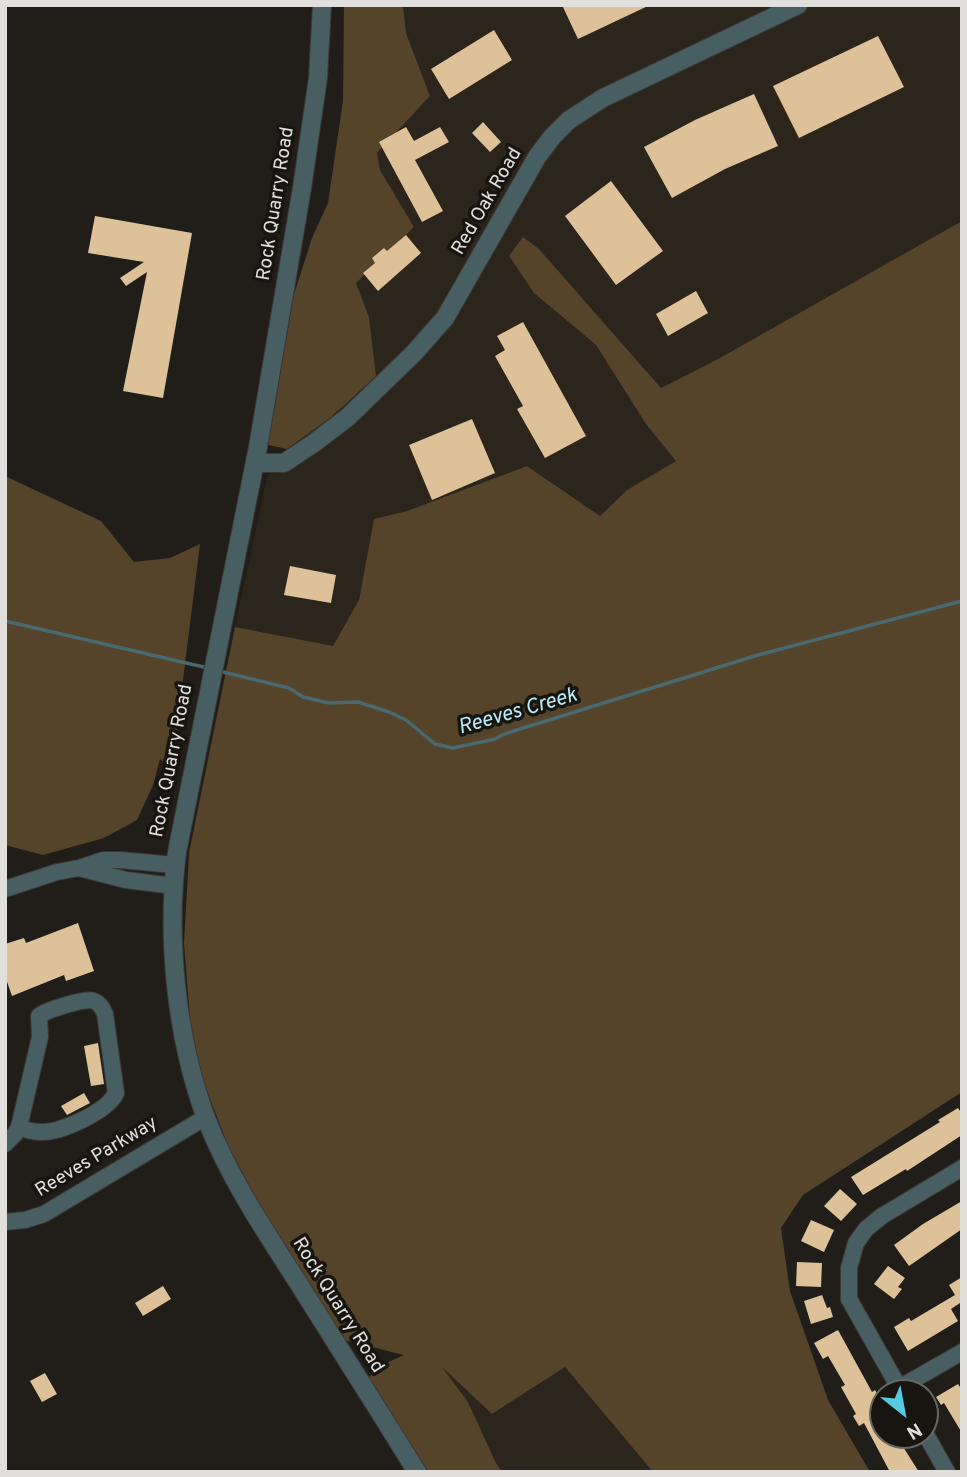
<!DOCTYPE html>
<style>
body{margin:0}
#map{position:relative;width:967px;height:1477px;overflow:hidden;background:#211e1a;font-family:Overpass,sans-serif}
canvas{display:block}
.frame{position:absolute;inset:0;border:7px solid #e1dfdc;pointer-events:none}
.north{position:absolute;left:869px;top:1379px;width:70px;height:70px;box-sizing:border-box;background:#181511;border:2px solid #686662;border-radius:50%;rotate:149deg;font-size:19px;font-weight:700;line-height:28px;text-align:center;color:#e1dfdc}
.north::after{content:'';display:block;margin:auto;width:24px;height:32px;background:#56c9e1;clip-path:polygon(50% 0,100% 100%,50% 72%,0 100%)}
</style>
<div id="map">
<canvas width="967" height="1477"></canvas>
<div class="frame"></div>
<div class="north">N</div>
</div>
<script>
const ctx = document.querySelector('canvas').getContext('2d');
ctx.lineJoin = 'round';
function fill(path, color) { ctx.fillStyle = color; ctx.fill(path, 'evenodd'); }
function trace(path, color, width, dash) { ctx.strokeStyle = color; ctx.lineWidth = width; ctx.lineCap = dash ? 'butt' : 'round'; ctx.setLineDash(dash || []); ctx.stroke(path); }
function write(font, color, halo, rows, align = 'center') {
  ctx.font = font + ' Overpass,sans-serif'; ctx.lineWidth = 7; ctx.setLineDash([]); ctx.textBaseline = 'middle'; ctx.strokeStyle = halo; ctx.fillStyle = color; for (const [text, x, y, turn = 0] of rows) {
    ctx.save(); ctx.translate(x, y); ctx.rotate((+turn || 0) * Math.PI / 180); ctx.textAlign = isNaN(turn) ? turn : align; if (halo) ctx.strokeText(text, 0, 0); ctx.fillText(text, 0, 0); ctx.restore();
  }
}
const built = new Path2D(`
 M 403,5 L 962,5 L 962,221 L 718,359 L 661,388 L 539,249 L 534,293 L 596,345 L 646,424 L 677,461 L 627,490 L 600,516 L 527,466 L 407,511 L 374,519 L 359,600 L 333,647 L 235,627 L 267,478 L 287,449 L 330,418 L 369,317 L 356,283 L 414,227 L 380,170 L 377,153 L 430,96 L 406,33 Z
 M 438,1363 L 492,1414 L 565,1367 L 653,1472 L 502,1472 Z`);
const green = new Path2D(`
 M 344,5 L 403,5 L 406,33 L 430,96 L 377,153 L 380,170 L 414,227 L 356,283 L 369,317 L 376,376 L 330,418 L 287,449 L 268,445 L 294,294 L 312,238 L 328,203 L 343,101 Z
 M 962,221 L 962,1092 L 803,1195 L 781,1228 L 790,1291 L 828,1400 L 870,1472 L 653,1472 L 565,1367 L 492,1414 L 442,1367 L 468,1402 L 495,1461 L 502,1472 L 428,1472 L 388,1415 L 368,1378 L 382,1365 L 404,1355 L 344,1340 L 265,1214 L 229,1148 L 200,1073 L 190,1020 L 184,943 L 189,853 L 235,627 L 333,646 L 359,600 L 374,519 L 407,511 L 527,466 L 600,516 L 627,490 L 676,461 L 646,424 L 596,345 L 534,293 L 509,256 L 523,237 L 539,249 L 661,388 L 718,359 Z
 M 5,476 L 101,521 L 134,562 L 170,558 L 200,544 L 173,760 L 165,763 L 160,759 L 153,785 L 137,820 L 104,838 L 43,855 L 5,845 Z`);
const stream = new Path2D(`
 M 5,621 L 208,668
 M 219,671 L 289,688 L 303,697 L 329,703 L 358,702 L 389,712 L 406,720 L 435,744 L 453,748 L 495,739 L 504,734 L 758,655 L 962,601`);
const building = new Path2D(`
 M 562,5 L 650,5 L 578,39 Z
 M 494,30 L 512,60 L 449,99 L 431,69 Z
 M 878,36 L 904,87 L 799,138 L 773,86 Z
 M 754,94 L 778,146 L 725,169 L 672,198 L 644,147 L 695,120 Z
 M 483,122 L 501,142 L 490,152 L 472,133 Z
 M 406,127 L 414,141 L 440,127 L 449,142 L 415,160 L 443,211 L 422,222 L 379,142 Z
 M 611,181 L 663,251 L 616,285 L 565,216 Z
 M 95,216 L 192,233 L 163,398 L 123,391 L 147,272 L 126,286 L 120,278 L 144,262 L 88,253 Z
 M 406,235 L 421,253 L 378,291 L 363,273 L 375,263 L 372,258 L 384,248 L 387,251 Z
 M 696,291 L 708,313 L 668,336 L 656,314 Z
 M 523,322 L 586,436 L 545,458 L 517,409 L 523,406 L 495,356 L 505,350 L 497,336 Z
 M 472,419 L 495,473 L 432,500 L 409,445 Z
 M 290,566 L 336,575 L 331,603 L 284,595 Z
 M 78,923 L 94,971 L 66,981 L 64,975 L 12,996 L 5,976 L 5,944 L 24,938 L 26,943 Z
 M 98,1043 L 104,1084 L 91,1086 L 84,1046 Z
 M 84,1093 L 90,1103 L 67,1115 L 61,1106 Z
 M 958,1108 L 962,1114 L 962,1135 L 907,1171 L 906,1169 L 863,1195 L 851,1177 L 940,1122 L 938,1120 Z
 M 840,1189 L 857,1204 L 841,1221 L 824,1206 Z
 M 962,1201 L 962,1229 L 909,1266 L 894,1245 L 923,1224 Z
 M 811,1220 L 834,1230 L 824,1252 L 801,1241 Z
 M 797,1262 L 822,1263 L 821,1287 L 796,1286 Z
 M 888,1266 L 905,1278 L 898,1287 L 902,1289 L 894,1299 L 874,1284 Z
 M 962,1277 L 962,1305 L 960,1303 L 951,1309 L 958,1321 L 908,1351 L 894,1327 L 909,1318 L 911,1321 L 955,1295 L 949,1285 Z
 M 163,1286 L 171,1299 L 143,1316 L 135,1303 Z
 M 822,1295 L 827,1308 L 830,1307 L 833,1317 L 811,1324 L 804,1301 Z
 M 838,1330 L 872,1392 L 875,1390 L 883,1404 L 883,1435 L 911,1435 L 900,1442 L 919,1472 L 890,1472 L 864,1423 L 859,1426 L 853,1416 L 856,1414 L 841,1387 L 845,1385 L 828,1356 L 823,1359 L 814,1343 Z
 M 45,1373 L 57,1394 L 42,1402 L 30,1381 Z
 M 958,1384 L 962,1390 L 962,1433 L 944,1403 L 941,1405 L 936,1397 Z`);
const minor = new Path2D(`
 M 79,868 L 126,880 L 174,886
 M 5,889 L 57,872 L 79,868 L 103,860 L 120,860 L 175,865
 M 5,1144 L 15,1134 L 19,1127 L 40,1037 L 39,1016 C 46,1010 85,998 94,1001 C 100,1003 103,1009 105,1014 L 116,1093 C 107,1112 60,1133 40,1132 C 32,1132 26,1130 19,1127
 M 5,1222 L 25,1220 L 44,1214 L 206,1117
 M 899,1388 L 962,1352
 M 902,1393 L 849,1299 L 849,1268 L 856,1243 L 866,1229 L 882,1216 L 962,1168
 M 925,1433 L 947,1472`);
const tertiary = new Path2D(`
 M 322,5 L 318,78 L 302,188 L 258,447 L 177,852 C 166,937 176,1037 206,1118 C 228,1176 265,1231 299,1284 C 338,1346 378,1409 417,1472
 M 255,463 L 284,463 L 314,443 L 348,417 L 414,353 L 445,318 L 537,157 L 552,137 L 569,120 L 603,98 L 798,5`);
const streetNames = [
 ["Red Oak Road",488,202,-60],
 ["Rock Quarry Road",277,204,-81],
 ["Rock Quarry Road",173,761,-79],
 ["Reeves Parkway",97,1158,-31],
 ["Rock Quarry Road",337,1306,58]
];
const waterNames = [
 ["Reeves Creek",518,713,-16]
];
fill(built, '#2c251c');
fill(green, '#55432a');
trace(stream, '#48696e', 3.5);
fill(building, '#ddc198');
trace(minor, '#3c3935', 18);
trace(tertiary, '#3c3935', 20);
trace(minor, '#475e63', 16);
trace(tertiary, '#475e63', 18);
write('19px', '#e1dfdc', '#181511', streetNames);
write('italic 21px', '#b9edf9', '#181511', waterNames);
</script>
